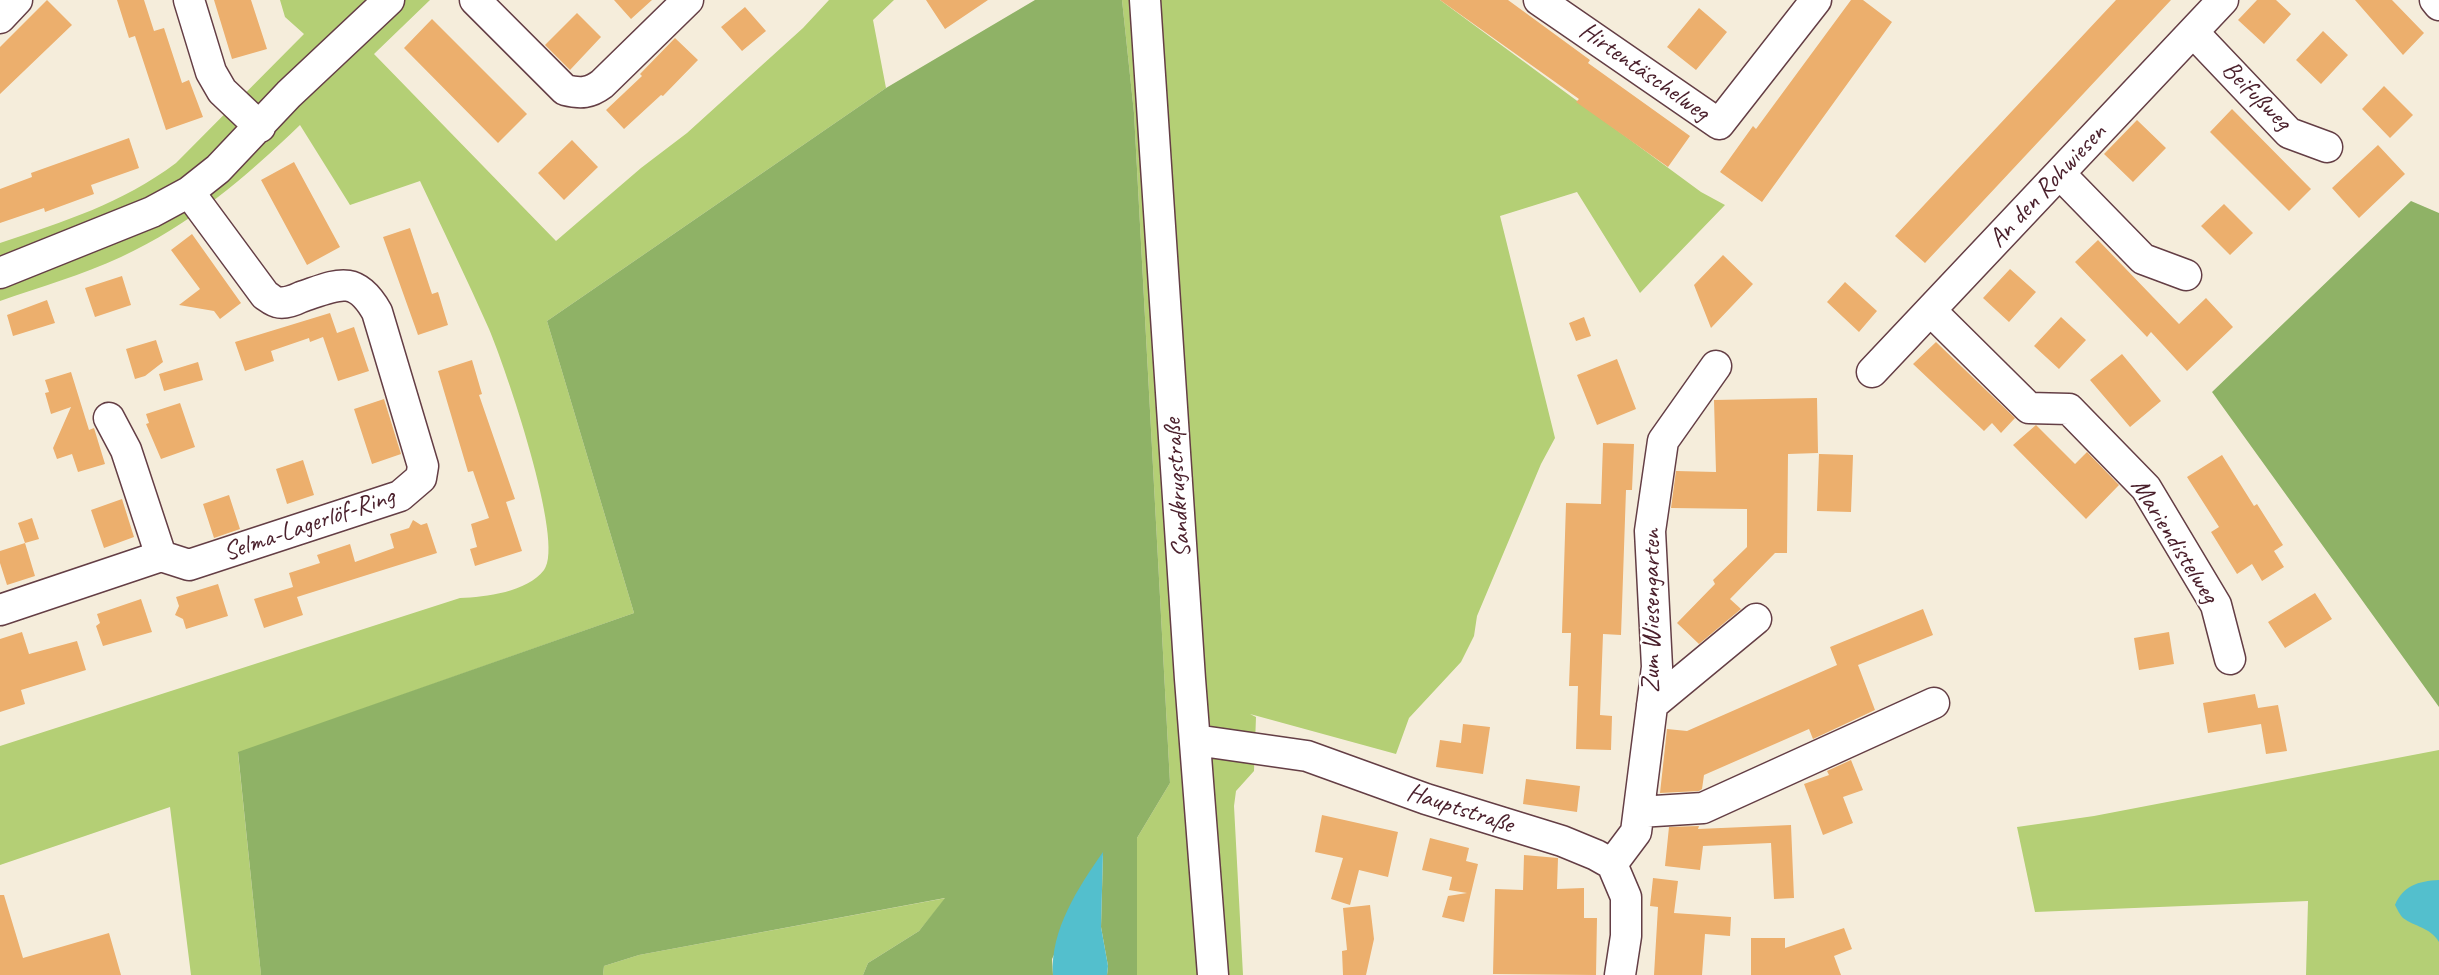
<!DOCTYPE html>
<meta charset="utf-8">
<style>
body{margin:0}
canvas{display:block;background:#f5eddb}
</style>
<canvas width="2439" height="975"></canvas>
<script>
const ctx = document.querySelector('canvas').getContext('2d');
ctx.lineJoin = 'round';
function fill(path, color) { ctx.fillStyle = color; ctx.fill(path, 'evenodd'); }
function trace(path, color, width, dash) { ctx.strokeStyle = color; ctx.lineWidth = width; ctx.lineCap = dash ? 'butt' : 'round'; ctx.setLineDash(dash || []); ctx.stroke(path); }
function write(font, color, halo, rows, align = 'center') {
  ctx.font = font + ' Caveat,sans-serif'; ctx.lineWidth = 4.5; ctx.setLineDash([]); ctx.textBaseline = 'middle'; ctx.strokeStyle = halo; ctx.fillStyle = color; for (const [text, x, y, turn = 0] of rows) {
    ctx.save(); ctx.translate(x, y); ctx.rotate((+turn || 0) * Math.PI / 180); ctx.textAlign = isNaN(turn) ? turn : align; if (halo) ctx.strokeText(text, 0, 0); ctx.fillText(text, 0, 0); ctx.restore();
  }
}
const green = new Path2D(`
 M 280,0 L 430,0 L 374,54 L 556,241 L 641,168 L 687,133 L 803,28 L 829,0 L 894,0 L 873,20 L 886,88 L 547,321 L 634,613 L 238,753 L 261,975 L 191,975 L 170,807 L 0,865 L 0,746 L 460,598 C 486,597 527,592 544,570 C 566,543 504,364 489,329 C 467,279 443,230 420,181 L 350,205 L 300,125 C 246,177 190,225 121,257 C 82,275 40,287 0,301 L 0,243 C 65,221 121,204 176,163 L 304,34 L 285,17 Z
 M 1122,0 L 1440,0 L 1701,192 L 1725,205 L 1640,293 L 1577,192 L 1500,216 L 1555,438 L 1541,464 L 1477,616 L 1474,636 L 1461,662 L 1409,718 L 1396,754 L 1250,714 L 1256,717 L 1254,771 L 1236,791 L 1234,806 L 1243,975 L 1137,975 L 1137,838 L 1170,783 L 1134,113 Z
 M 2439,750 L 2439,975 L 2306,975 L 2308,901 L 2035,912 L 2017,827 L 2094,816 Z
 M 946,898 L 919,931 L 868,963 L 863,975 L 603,975 L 604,966 L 639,955 Z`);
const forest = new Path2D(`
 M 1035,0 L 1122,0 L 1134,113 L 1170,783 L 1137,838 L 1137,975 L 1107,975 L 1108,966 L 1101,927 L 1103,854 L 1052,959 L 1053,975 L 863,975 L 868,963 L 919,931 L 945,898 L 639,955 L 604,966 L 603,975 L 261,975 L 238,752 L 634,613 L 547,321 L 886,88 Z
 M 2411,201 L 2439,213 L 2439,707 L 2212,392 Z`);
const water = new Path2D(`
 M 1103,852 L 1101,927 L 1108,966 L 1107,975 L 1053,975 C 1050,930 1078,888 1103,852 Z
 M 2439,880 L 2439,942 C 2430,927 2415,927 2403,918 C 2400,915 2397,909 2395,905 C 2403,886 2418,881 2439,880 Z`);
const building = new Path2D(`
 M 47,0 L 72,25 L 0,94 L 0,47 Z
 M 117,0 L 144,0 L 154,31 L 164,28 L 182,83 L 189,80 L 203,117 L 166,130 L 135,36 L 129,38 Z
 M 214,0 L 251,0 L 267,49 L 232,59 Z
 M 614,0 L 652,0 L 631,19 Z
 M 926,0 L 988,0 L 945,29 Z
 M 1440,0 L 1508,0 L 1590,60 L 1588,63 L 1690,136 L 1668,167 L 1576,102 L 1579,99 Z
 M 1851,0 L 1863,0 L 1892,22 L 1762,202 L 1720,172 L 1753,126 L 1756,129 Z
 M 2116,0 L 2171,0 L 1925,263 L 1895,236 Z
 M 2257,0 L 2276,0 L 2291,14 L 2264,44 L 2238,20 Z
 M 2355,0 L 2392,0 L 2424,33 L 2403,55 Z
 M 745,7 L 766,31 L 742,51 L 721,27 Z
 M 1699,8 L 1727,32 L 1696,70 L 1667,47 Z
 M 577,13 L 601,37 L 570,70 L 545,45 Z
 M 432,19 L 527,114 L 498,143 L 404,48 Z
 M 2323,31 L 2348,55 L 2321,84 L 2296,60 Z
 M 675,38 L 698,60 L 663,96 L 661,95 L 624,129 L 606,110 L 642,76 L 640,74 Z
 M 2384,86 L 2413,115 L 2390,138 L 2362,109 Z
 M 2232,109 L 2311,189 L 2289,211 L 2210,132 Z
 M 2137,120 L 2166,148 L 2133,182 L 2104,154 Z
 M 129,138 L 139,168 L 91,185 L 94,194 L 45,212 L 44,208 L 0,223 L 0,189 L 32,177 L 31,173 Z
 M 572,140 L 598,167 L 564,200 L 538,173 Z
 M 2378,145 L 2405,174 L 2359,218 L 2332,188 Z
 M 294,162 L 340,247 L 307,265 L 261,180 Z
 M 2224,204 L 2253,233 L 2230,255 L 2201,226 Z
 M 410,228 L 432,294 L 438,292 L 448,325 L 418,335 L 383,237 Z
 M 192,234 L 241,303 L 220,319 L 214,311 L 179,305 L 200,289 L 171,250 Z
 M 2098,240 L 2179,324 L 2206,298 L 2233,327 L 2187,371 L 2151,332 L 2147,337 L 2075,262 Z
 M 1723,255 L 1753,284 L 1711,328 L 1694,285 Z
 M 2010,269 L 2036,292 L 2009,322 L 1983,298 Z
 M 122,276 L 131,305 L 95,317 L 85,288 Z
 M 1845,282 L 1877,311 L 1859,332 L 1827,302 Z
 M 47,300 L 55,323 L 13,336 L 7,315 Z
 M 330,313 L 337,333 L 354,327 L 369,371 L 338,381 L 323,337 L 310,342 L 309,338 L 271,351 L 274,361 L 245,371 L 235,342 Z
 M 1584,317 L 1591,336 L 1576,341 L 1569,323 Z
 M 2061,317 L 2086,340 L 2059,369 L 2034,346 Z
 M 156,340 L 163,362 L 145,376 L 135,379 L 126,349 Z
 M 1936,342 L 2015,418 L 2001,433 L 1992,423 L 1984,431 L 1913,364 Z
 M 2122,354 L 2161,401 L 2130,427 L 2090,380 Z
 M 1617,359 L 1636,409 L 1597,425 L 1577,375 Z
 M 472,360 L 482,394 L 479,395 L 515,499 L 506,502 L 522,551 L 475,566 L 470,549 L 477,547 L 471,524 L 489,518 L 473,471 L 468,472 L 438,371 Z
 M 198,362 L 203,380 L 164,391 L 159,374 Z
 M 71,372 L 89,430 L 94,428 L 105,464 L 78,472 L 72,454 L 57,459 L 53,448 L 71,407 L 51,414 L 45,393 L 49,392 L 45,380 Z
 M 1817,398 L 1818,453 L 1788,454 L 1787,553 L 1775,553 L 1730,599 L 1741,609 L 1699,644 L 1677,623 L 1715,584 L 1713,580 L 1747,547 L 1747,509 L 1671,508 L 1676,471 L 1716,472 L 1714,400 Z
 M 384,399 L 401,454 L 372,464 L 354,409 Z
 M 180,403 L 195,447 L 161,459 L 146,424 L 149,423 L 146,414 Z
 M 2036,425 L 2075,464 L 2087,452 L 2119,485 L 2086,519 L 2013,445 Z
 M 1603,443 L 1634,444 L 1632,490 L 1626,490 L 1621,635 L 1603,634 L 1600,715 L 1612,716 L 1611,750 L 1576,749 L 1578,686 L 1569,686 L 1571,633 L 1562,633 L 1566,503 L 1601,504 Z
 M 1819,454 L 1853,455 L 1851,512 L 1817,511 Z
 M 2222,455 L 2254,506 L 2257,504 L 2283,545 L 2274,551 L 2284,567 L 2262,581 L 2252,564 L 2237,574 L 2211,532 L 2219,527 L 2187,477 Z
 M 303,460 L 314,495 L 287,504 L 276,469 Z
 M 229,495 L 240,529 L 214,538 L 203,504 Z
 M 122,499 L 134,537 L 104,548 L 91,510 Z
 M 32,518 L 39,539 L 25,543 L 18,523 Z
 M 413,520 L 421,525 L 427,523 L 437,553 L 297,597 L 303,615 L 264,628 L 254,599 L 293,587 L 289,573 L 320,563 L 317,555 L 350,544 L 355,562 L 394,548 L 390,534 L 409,528 Z
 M 25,543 L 35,576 L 7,585 L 0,563 L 0,551 Z
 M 218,584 L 228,616 L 186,629 L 183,619 L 175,615 L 179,606 L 176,597 Z
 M 2315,593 L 2332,619 L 2285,648 L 2268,622 Z
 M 141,599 L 152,632 L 103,646 L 96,626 L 100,623 L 97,614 Z
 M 1923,609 L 1933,635 L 1858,665 L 1875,710 L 1813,739 L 1809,729 L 1704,775 L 1702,789 L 1699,791 L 1660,793 L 1667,729 L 1687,731 L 1837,665 L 1830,647 Z
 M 22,632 L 29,654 L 77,641 L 86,670 L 21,690 L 25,704 L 0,712 L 0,639 Z
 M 2169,632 L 2174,664 L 2139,670 L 2134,638 Z
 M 2255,694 L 2258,708 L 2278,705 L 2287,751 L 2266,754 L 2261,724 L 2208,733 L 2203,703 Z
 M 1463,724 L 1490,727 L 1483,774 L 1436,767 L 1440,740 L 1461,743 Z
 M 1851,760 L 1863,790 L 1843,797 L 1853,823 L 1823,835 L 1804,784 L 1829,775 L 1827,771 Z
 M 1526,779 L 1580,786 L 1577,812 L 1523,804 Z
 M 1322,815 L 1398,832 L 1388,877 L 1359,870 L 1350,905 L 1331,899 L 1343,858 L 1315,852 Z
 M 1791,825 L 1794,898 L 1774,899 L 1771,843 L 1703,846 L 1700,870 L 1665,866 L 1669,827 L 1699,826 L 1698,829 Z
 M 1430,838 L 1469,848 L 1466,861 L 1478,864 L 1464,922 L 1442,917 L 1448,896 L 1467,893 L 1449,890 L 1452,877 L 1422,870 Z
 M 1524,855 L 1558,858 L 1557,889 L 1584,888 L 1584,918 L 1597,918 L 1596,975 L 1493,974 L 1495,889 L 1523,890 Z
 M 1653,878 L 1678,881 L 1674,913 L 1731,917 L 1730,936 L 1705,934 L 1702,975 L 1654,975 L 1658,907 L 1650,906 Z
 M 0,895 L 4,895 L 23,958 L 109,933 L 121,975 L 0,975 Z
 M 1370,905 L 1374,939 L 1366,975 L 1343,975 L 1342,951 L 1347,950 L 1343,908 Z
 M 1844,928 L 1852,949 L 1834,956 L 1841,975 L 1751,975 L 1751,938 L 1785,938 L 1785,948 Z`);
const minor = new Path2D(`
 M 189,0 L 211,72 L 222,91 L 260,127
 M 475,0 L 565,90 C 581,94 590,93 602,84 L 688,0
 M 1145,0 L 1190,679 L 1213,975
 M 1539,0 L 1719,124 L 1816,0
 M 2435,0 L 2439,5
 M 0,18 L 17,0
 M 2193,32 L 2289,133 L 2327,147
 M 2060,174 L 2143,259 L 2186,275
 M 0,273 L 152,212 L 189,192 L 218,169 L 289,94 L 389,0
 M 1931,311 L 2029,408 L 2069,409 L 2146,488 L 2216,605 L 2230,659
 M 1872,372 L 2223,0
 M 109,418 L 126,450 L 161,556
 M 0,610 L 161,556 L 189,565 L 400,496 L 421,478 L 423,466 L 377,312 C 355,273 337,285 301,297 C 295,300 284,304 277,302 C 274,302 268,297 265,295 L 189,192
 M 1652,705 L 1756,619
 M 1195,740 L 1307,756 L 1426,799 L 1562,841 L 1596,855 L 1612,864 L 1626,897 L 1626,936 L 1620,975
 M 1639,812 L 1703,808 L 1934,703
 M 1612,864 L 1636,832 L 1657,667 L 1650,531 L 1663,441 L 1716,366`);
const streetNames = [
 ["Hirtentäschelweg",1644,72,35],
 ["Beifußweg",2256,96,45],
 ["An den Rohwiesen",2048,186,-47],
 ["Sandkrugstraße",1178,488,-94],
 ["Selma-Lagerlöf-Ring",309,525,-19],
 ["Mariendistelweg",2174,541,58],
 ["Zum Wiesengarten",1652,611,-90],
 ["Hauptstraße",1460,809,18]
];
fill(green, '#b4cf75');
fill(forest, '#8fb266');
fill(water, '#53bfcd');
fill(building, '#ecaf6d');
trace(minor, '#643e45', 33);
trace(minor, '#fff', 30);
write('26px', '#4a1f2b', '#fff', streetNames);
</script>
